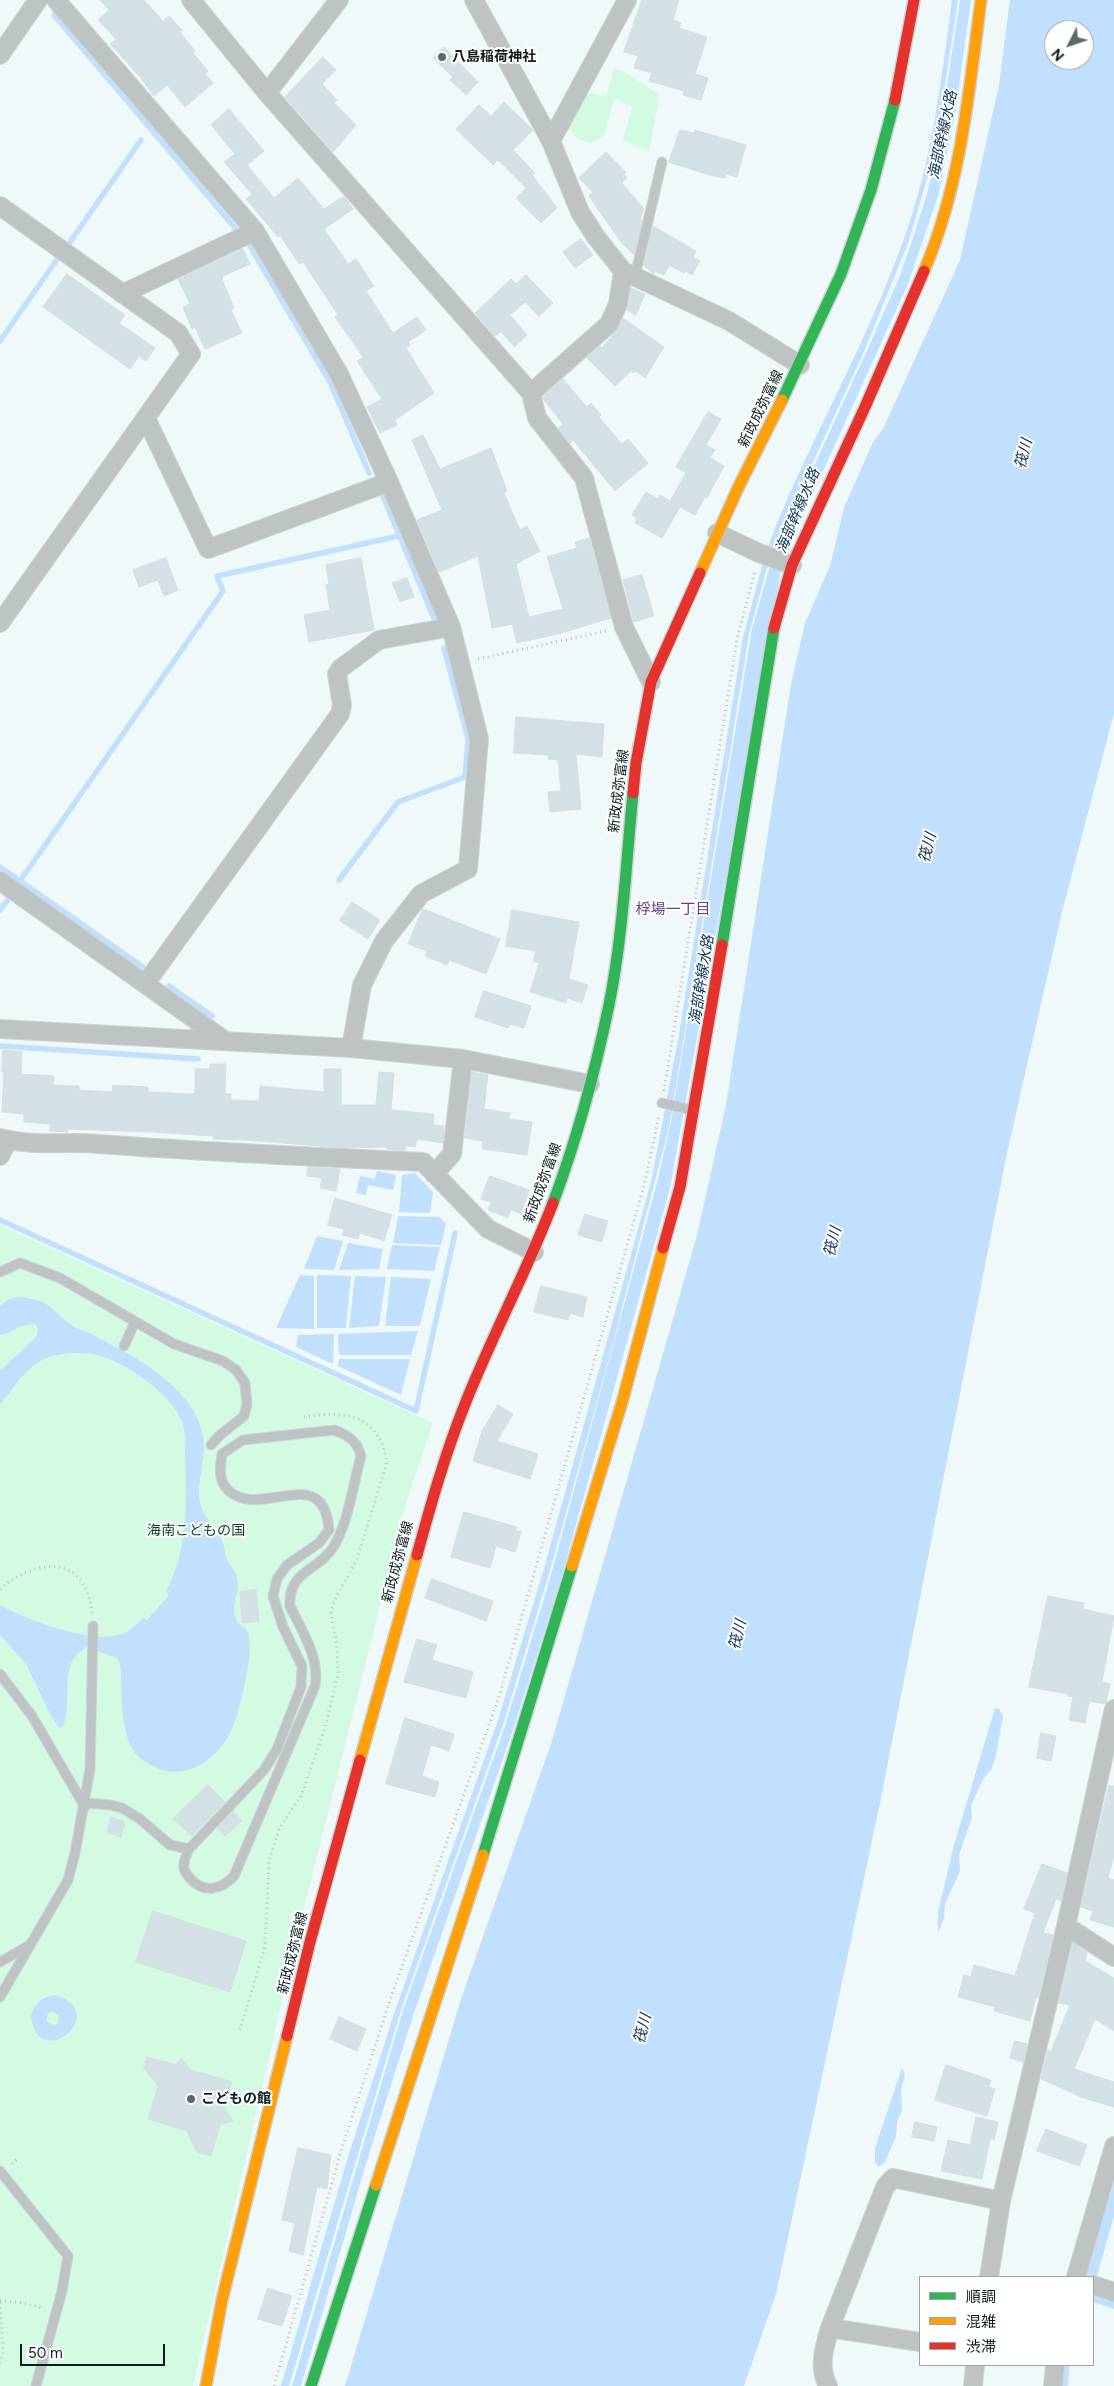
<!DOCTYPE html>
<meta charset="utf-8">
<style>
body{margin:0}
#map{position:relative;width:1114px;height:2386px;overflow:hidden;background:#eff9fa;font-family:Figtree,"Noto Sans JP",sans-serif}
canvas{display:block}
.legend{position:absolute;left:919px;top:2276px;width:175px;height:90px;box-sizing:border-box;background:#fff;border:1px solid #9ea5a5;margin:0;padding:6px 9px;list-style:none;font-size:15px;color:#0c1d1e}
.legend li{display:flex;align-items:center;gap:10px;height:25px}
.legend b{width:25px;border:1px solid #9ea5a5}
.north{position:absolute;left:1044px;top:20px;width:50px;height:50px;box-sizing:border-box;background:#fff;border:1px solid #9ea5a5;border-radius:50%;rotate:229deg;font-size:14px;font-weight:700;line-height:20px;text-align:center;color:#0c1d1e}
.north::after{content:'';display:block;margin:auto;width:18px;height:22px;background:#5b6a6b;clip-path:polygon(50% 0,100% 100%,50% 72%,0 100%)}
.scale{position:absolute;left:20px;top:2344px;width:145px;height:22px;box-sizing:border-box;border:2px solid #0c1d1e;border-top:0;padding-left:6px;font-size:15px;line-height:18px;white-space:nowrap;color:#0c1d1e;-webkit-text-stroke:4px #fff;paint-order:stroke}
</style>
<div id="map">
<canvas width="1114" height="2386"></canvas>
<ul class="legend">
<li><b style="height:6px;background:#30b455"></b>順調</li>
<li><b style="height:6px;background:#ff9f0a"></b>混雑</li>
<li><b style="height:6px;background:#e5322d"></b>渋滞</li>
</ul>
<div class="north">N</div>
<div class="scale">50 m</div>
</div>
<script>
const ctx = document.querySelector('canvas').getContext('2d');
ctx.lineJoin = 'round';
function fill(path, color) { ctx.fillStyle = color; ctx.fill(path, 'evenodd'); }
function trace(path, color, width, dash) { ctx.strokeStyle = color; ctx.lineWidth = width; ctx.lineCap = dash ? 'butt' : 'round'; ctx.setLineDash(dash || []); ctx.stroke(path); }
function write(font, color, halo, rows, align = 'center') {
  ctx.font = font + ' Figtree,"Noto Sans JP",sans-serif'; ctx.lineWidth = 4; ctx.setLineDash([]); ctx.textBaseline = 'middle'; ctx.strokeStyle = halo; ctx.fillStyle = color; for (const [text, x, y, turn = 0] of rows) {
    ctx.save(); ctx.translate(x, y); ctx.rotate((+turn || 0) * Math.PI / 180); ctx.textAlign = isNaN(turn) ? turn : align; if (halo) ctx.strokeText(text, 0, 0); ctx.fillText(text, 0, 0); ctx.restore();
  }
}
const green = new Path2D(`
 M 614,68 C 632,73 643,86 660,94 L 649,152 L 623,140 L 632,106 L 614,99 L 604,136 L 590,143 L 578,139 L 568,128 L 588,92 L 606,97 Z
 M 0,1225 L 433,1423 L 406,1502 L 297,1936 L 193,2386 L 0,2386 Z`);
const water = new Path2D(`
 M 952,0 L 958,0 L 935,151 L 909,241 L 863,354 L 771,553 L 749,634 L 670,1123 L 608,1362 L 549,1574 L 503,1725 L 401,2010 L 289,2386 L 281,2386 L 347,2160 L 396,2008 L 497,1723 L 543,1572 L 651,1182 L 678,1040 L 743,637 C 753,601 761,564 775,528 C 815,431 868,340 903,241 C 932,163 941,81 952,0 Z
 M 960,0 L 971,0 L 955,114 L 938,196 L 908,284 L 783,559 L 670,1188 L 560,1582 L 513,1730 L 413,2016 L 365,2167 L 301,2386 L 292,2386 L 403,2010 L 505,1726 L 551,1575 L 657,1183 L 671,1122 L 752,629 L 773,555 L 865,355 L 899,278 L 912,241 L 927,194 L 937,151 Z
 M 1010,0 L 1114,0 L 1114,713 L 1062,912 L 1007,1153 L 880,1803 L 776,2294 L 744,2386 L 345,2386 L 461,1999 L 552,1741 L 697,1235 L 726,1105 L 791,684 L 805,623 L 830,566 L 844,508 L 873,442 L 883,429 L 960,260 L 999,85 ZM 1054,30 L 1084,30 L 1084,60 L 1054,60 Z
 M 377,1171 L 396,1175 L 393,1190 L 368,1185 L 366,1195 L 356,1193 L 360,1176 L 375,1179 Z
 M 415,1173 L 433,1192 L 430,1213 L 399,1212 L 402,1175 Z
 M 398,1216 L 439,1217 L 446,1224 L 441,1245 L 393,1243 Z
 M 317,1236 L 343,1241 L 334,1270 L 304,1269 Z
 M 348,1243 L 383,1249 L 379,1269 L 339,1270 Z
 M 392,1245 L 440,1247 L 434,1271 L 387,1269 Z
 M 300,1275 L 314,1276 L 314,1329 L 276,1328 Z
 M 317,1275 L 351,1276 L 346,1328 L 317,1328 Z
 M 355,1276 L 386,1277 L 379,1326 L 349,1328 Z
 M 391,1277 L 431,1279 L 420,1326 L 385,1326 Z
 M 17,1297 C 54,1299 49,1311 76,1328 C 81,1331 88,1332 93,1335 C 133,1356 187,1383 201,1428 C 211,1458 191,1485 203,1511 C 208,1522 217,1530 222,1540 C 225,1546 224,1553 227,1559 C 230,1566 238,1574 238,1583 C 238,1595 232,1605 235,1617 C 237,1624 244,1626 247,1631 C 255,1645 244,1689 240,1704 C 237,1715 232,1733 224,1743 C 208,1765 181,1780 155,1767 C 145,1762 137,1758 132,1748 C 119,1723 123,1691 120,1664 L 117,1658 L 86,1647 C 82,1650 77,1654 74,1658 C 63,1673 71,1707 63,1727 L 59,1728 L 51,1716 L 26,1664 L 0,1635 L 0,1605 C 27,1620 92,1645 122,1634 C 130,1632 137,1623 143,1618 L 147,1620 L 169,1595 L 166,1591 C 188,1551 187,1503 185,1458 C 185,1448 186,1434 183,1424 C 173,1394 123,1360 93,1354 C 77,1352 59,1353 44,1359 C 25,1368 13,1389 0,1405 L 0,1371 L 37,1336 L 38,1329 L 35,1324 L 21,1326 L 9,1333 L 0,1335 L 0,1306 L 9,1299 Z
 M 418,1331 L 411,1355 L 339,1355 L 338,1334 Z
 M 334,1334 L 333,1364 L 296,1347 L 298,1335 Z
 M 339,1359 L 410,1359 L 401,1395 L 338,1366 Z
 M 995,1708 L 999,1709 L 1003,1716 L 996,1755 L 992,1768 L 982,1781 L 971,1806 L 972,1817 L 959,1855 L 960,1871 L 945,1904 L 944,1918 L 938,1933 L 938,1912 L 954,1845 Z
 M 55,1995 C 113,2012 38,2075 31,2016 C 35,2003 41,1997 55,1995 ZM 50,2012 L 54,2012 L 59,2016 L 58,2023 L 54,2025 L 47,2022 L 47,2015 Z
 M 902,2068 L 905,2075 L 901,2089 L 902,2110 L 897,2122 L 896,2137 L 885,2162 L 879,2167 L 875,2163 L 875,2148 Z
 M 1114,2182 L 1114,2216 L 1093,2290 L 1093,2277 L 1085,2277 Z
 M 1093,2293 L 1114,2300 L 1114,2309 L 1093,2302 Z`);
const stream = new Path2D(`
 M 54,15 L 235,228
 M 70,242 L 141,140
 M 250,246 L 330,382 L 369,473
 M 0,341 L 58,258
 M 382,494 L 436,623
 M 0,867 L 143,967
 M 339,880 L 398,802 L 465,777 L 468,739 L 444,648
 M 20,881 L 223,591 L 217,576 L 399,536
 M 0,910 L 7,901
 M 169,986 L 212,1016
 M 0,1046 L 198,1059
 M 0,1220 L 416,1411 L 455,1233
 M 1065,2386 L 1067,2365`);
const building = new Path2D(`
 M 100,0 L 144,0 L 163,21 L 169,16 L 182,30 L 180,32 L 195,51 L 193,53 L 208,71 L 205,74 L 213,83 L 185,107 L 167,85 L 154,96 L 141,78 L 110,44 L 116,39 L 98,20 L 109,10 Z
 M 642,0 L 679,0 L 673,20 L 681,23 L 679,28 L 707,37 L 695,74 L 708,78 L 701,100 L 683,95 L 684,91 L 649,81 L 652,73 L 634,68 L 638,56 L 624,52 Z
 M 444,47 L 478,82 L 466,95 L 450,80 L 453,77 L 433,58 Z
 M 323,57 L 336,70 L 322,84 L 337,100 L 334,103 L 356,125 L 333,152 L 285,97 Z
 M 504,102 L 533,130 L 513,150 L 535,173 L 532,175 L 557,208 L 541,223 L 516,198 L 526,188 L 498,160 L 493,165 L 456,129 L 479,105 L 491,116 Z
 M 229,109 L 264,151 L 247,165 L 274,198 L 298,178 L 324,209 L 344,196 L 353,209 L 324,229 L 348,264 L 356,259 L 374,286 L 366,291 L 393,333 L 417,317 L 426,330 L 408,342 L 410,346 L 406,348 L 434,393 L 395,420 L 397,425 L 380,433 L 367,407 L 382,399 L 357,361 L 363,357 L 335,317 L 338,315 L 303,262 L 299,264 L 280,235 L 278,237 L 246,199 L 252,194 L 224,162 L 235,154 L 211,125 Z
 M 680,130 L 694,133 L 695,130 L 746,145 L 737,177 L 726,174 L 725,178 L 709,175 L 669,162 Z
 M 606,152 L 626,172 L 624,175 L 627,177 L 622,183 L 644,209 L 640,219 L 642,220 L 634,255 L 621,242 L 589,196 L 593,192 L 579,178 Z
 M 653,226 L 696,251 L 693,257 L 700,261 L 692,275 L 686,271 L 684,273 L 669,265 L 664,275 L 655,271 L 654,274 L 644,266 Z
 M 581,239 L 593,255 L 575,268 L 563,252 Z
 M 243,249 L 250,264 L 223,276 L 222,279 L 234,308 L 231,310 L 242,333 L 205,349 L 195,327 L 192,329 L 183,307 L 190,304 L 178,279 Z
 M 67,274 L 125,315 L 119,323 L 155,348 L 146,361 L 139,356 L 130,369 L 43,307 Z
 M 526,275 L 553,303 L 539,316 L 525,302 L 510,315 L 527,335 L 515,347 L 501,332 L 495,336 L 475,313 L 511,279 L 516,284 Z
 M 631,288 L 645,294 L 636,315 L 627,310 Z
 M 623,318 L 664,347 L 645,378 L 635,371 L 634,373 L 631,371 L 615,386 L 587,358 L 600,346 L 602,348 L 618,329 Z
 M 563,379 L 587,407 L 591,403 L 601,415 L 599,417 L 622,444 L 628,439 L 648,463 L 615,491 L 573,440 L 570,443 L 558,428 L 563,424 L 544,400 L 543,397 Z
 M 708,412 L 721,419 L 706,445 L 715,450 L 710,457 L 724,466 L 707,498 L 705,497 L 695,515 L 680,507 L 662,538 L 635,523 L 637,519 L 632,515 L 646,492 L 658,499 L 660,495 L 672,502 L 670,501 L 686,473 L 676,467 Z
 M 423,435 L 440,469 L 491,448 L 507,491 L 504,493 L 520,530 L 527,526 L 540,551 L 516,564 L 529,617 L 563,609 L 547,557 L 577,548 L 575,542 L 589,538 L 611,618 L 558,634 L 517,643 L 512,624 L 492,628 L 478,556 L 439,572 L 417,520 L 442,510 L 412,440 Z
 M 166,558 L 178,590 L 164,596 L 158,580 L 139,587 L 133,570 Z
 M 361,558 L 374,630 L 309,642 L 304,615 L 330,610 L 326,585 L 329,584 L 326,565 Z
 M 642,575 L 654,616 L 634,622 L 623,580 Z
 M 407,578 L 414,597 L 400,602 L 392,583 Z
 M 516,717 L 604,724 L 602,757 L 576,754 L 581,809 L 550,812 L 548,792 L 561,791 L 558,760 L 548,759 L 549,755 L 514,753 Z
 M 352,902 L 380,920 L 368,939 L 340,921 Z
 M 423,909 L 500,939 L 486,974 L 449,960 L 447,965 L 425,956 L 427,951 L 408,944 Z
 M 512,910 L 579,922 L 569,979 L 588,985 L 582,1003 L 567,998 L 566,1003 L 530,992 L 539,963 L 533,961 L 536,951 L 506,946 Z
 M 484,991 L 531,1006 L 524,1028 L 510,1024 L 508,1028 L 475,1017 Z
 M 3,1050 L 22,1052 L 21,1074 L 54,1076 L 53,1085 L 79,1086 L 79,1090 L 112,1092 L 113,1085 L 148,1087 L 148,1092 L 192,1094 L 195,1093 L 195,1069 L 210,1069 L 210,1064 L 226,1064 L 225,1094 L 231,1094 L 231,1100 L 259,1101 L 260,1086 L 324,1092 L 324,1069 L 341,1069 L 341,1105 L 376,1105 L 379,1072 L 394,1073 L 391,1110 L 434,1114 L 433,1125 L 444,1126 L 443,1143 L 417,1139 L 415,1147 L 406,1146 L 405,1151 L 387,1149 L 387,1147 L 342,1148 L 246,1140 L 213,1139 L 213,1136 L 153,1132 L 68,1129 L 68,1132 L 50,1131 L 50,1124 L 24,1122 L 24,1114 L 2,1112 L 4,1072 L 2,1072 Z
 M 472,1072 L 488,1075 L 484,1109 L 510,1113 L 509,1119 L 532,1122 L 527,1155 L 482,1149 L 483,1141 L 465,1138 Z
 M 308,1167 L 340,1169 L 336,1191 L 320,1188 L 322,1178 L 307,1176 Z
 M 490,1176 L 529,1190 L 521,1214 L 511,1210 L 508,1218 L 488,1210 L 491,1202 L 481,1199 Z
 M 335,1198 L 392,1215 L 384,1241 L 360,1233 L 358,1239 L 342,1235 L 344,1229 L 328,1225 Z
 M 585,1214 L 608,1221 L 602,1242 L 578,1235 Z
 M 541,1286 L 587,1297 L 583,1317 L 570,1313 L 568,1320 L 534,1312 Z
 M 498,1405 L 513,1414 L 497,1441 L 538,1454 L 530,1479 L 473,1461 L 482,1431 Z
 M 464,1512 L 517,1527 L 515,1530 L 521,1532 L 515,1552 L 496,1546 L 490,1568 L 451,1557 Z
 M 432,1579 L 493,1601 L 486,1621 L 425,1598 Z
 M 256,1590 L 259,1621 L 242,1623 L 240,1592 Z
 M 1048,1596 L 1084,1603 L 1083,1609 L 1114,1616 L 1102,1682 L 1110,1684 L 1106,1702 L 1105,1704 L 1089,1701 L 1085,1723 L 1069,1720 L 1073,1697 L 1068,1696 L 1068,1694 L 1029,1687 Z
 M 417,1639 L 437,1645 L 432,1660 L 473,1672 L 466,1698 L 404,1682 Z
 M 405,1718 L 454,1734 L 449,1751 L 431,1745 L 422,1776 L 439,1782 L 435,1797 L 386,1784 Z
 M 1041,1733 L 1056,1736 L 1051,1761 L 1037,1758 Z
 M 208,1785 L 225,1802 L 192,1836 L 173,1819 Z
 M 1109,1786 L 1114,1786 L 1114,1855 L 1108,1878 L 1114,1880 L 1114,1927 L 1090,1920 L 1093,1911 L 1081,1907 Z
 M 233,1811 L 242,1821 L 225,1836 L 217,1828 Z
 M 111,1817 L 125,1822 L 121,1837 L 107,1832 Z
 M 1042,1864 L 1067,1873 L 1061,1901 L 1056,1899 L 1043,1933 L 1053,1935 L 1038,1998 L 1036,1997 L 1030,2021 L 994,2011 L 995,2007 L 958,1997 L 964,1975 L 971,1977 L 974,1965 L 1015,1976 L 1035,1913 L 1024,1909 Z
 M 153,1911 L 246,1941 L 230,1992 L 136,1962 Z
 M 1073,1943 L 1087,1952 L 1085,1961 L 1114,1978 L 1114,2031 L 1095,2019 L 1074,2069 L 1114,2082 L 1114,2107 L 1081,2097 L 1041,2079 L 1048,2050 L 1051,2051 L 1070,2005 L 1059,2003 Z
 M 339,2017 L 366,2029 L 357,2051 L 330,2039 Z
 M 1015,2041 L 1027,2044 L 1023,2062 L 1010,2058 Z
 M 147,2057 L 176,2065 L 181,2058 L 191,2070 L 232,2082 L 224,2108 L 233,2121 L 220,2125 L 211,2156 L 197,2152 L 187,2131 L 148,2119 L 158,2086 L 144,2068 Z
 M 946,2065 L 991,2080 L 989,2087 L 995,2089 L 987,2116 L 935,2100 Z
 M 976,2117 L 998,2122 L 994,2140 L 990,2139 L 982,2179 L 941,2171 L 948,2140 L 970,2145 Z
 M 915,2122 L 937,2127 L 934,2141 L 912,2137 Z
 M 1046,2129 L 1087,2145 L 1079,2166 L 1037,2151 Z
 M 298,2148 L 331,2155 L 327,2189 L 317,2187 L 303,2255 L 289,2251 L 295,2223 L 282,2220 Z
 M 268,2288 L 292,2296 L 282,2326 L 258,2319 Z`);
const path = new Path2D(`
 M 478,659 L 606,631
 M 664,1091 L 737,639 L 755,571
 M 0,1589 C 37,1557 86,1554 92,1613
 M 240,2030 L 265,1947 L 269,1861 L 279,1829 L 301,1796 L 324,1731 L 338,1675 L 337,1647 L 331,1613 L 334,1601 L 357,1559 L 387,1462 C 379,1414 344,1410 303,1417
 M 12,2164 L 18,2158
 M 0,2301 L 19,2302 L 43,2308
 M 0,2363 L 3,2354 L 0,2301
 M 274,2386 L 342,2148 L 391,1997 L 499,1697 L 645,1182 L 659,1115`);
const lane = new Path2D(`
 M 635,276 L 662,162
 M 662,1103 L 692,1110
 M 0,1272 L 20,1263 L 60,1278 L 174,1344 L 223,1361 L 236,1370 L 245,1383 L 247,1405 L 244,1416 L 219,1436 L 211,1445
 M 124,1346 L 135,1322
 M 334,1430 C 348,1435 357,1441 361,1456 C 353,1484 348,1526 332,1549 C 316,1572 288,1571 290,1606 C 302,1631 320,1658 315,1686 L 234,1876 C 221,1890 203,1894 190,1878 C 186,1873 183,1871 184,1864 C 184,1859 187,1854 189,1849 L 264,1770 L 277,1749 L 301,1687 L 302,1666 L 283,1627 L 273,1596 L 277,1579 L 287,1565 L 319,1543 L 329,1530 C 324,1460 260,1521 228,1490 C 218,1480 220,1468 222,1454 L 243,1440 Z
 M 0,1674 L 32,1716 L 85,1807
 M 85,1803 L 111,1805 L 122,1808 L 140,1819 L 170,1845 L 189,1849
 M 0,1962 L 30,1945
 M 0,1997 L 68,1880 L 75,1853 L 90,1769 L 93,1626
 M 0,2171 L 68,2256 L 62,2291 L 36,2386`);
const street = new Path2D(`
 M 56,0 L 255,231 L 339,374 L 389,482 L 451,627 L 479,739 L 468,869 L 421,894 L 384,941 L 362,985 L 351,1048
 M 191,0 L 267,93 L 531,393 L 537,418 L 584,478 L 624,627 L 651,682
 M 474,0 L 551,141 L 580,212 L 596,237 L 623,271 L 729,321 L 800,365
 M 0,55 L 38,0
 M 267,93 L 339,0
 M 551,141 L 627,0
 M 0,206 L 178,333 L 191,354 L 0,623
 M 122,294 L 255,231
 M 531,393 L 609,324 L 618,304 L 623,271
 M 146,418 L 208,549 L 389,482
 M 717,533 L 759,553 L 792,565
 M 0,881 L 224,1040
 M 146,983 L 340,714 L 342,705 L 337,674 L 341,668 L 379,640 L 451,627
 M 0,1029 L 351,1048 L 463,1059 L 590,1084
 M 0,1138 C 32,1147 66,1141 99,1144 C 207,1152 314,1157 423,1162 L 488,1229 L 534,1252
 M 0,1156 L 8,1140
 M 434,1174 L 452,1154 L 463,1059
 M 1066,1926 L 1114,1957
 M 989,2277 L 1001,2201 L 1066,1926 L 1114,1709
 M 1076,2277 L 1114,2146
 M 1093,2285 L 1114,2292
 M 830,2328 L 920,2342
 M 828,2386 C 818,2367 824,2348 830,2328 L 885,2187 L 893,2178 L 1001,2201
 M 973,2386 L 975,2365
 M 1053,2386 L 1055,2365`);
const fast = new Path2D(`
 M 782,400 L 841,274 L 871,190 L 895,100
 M 722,945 L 774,628
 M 553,1203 C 577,1139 595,1072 609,1005 C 623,936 626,863 633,793
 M 483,1855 L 572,1566
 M 311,2386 L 376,2185`);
const slow = new Path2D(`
 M 924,271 C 961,185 969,91 981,0
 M 700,573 L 738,488 L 782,400
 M 572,1566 L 623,1399 L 663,1248
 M 360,1760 L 417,1555
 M 376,2185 L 483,1855
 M 206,2386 L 222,2300 L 287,2036`);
const jam = new Path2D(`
 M 895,100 L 914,0
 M 774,628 L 792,565 L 865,407 L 924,271
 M 633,793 L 636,763 L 651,682 L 700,573
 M 663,1248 L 680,1187 L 722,945
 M 417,1555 C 431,1504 445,1454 465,1404 C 492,1336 527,1271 553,1203
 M 287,2036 L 310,1942 L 360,1760`);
const markers = [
 [442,57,5,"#5b6a6b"],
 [191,2099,5,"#5b6a6b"]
];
const poiNames = [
 ["八島稲荷神社",452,57],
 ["こどもの館",201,2099]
];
const streetNames = [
 ["新政成弥富線",761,409,-64],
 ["新政成弥富線",619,791,-83],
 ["新政成弥富線",543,1183,-70],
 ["新政成弥富線",398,1562,-75],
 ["新政成弥富線",293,1953,-76]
];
const parkNames = [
 ["海南こどもの国",196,1531]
];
const waterNames = [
 ["海部幹線水路",943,135,-78],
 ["筏川",1024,454,-76],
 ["海部幹線水路",798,511,-67],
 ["筏川",928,848,-76],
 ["海部幹線水路",702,980,-81],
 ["筏川",833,1242,-76],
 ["筏川",738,1635,-76],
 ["筏川",643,2029,-76]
];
const neighbourhoodNames = [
 ["桴場一丁目",673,910]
];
fill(green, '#d3fbe2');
fill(water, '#c0e0fd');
trace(stream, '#c0e0fd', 5.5);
fill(building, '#d4e1e4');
trace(building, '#d3dfe2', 1);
trace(lane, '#ccd5d6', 11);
trace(street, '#ccd5d6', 20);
trace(fast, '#ccd5d6', 14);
trace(slow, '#ccd5d6', 14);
trace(jam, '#ccd5d6', 14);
trace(path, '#bac1c0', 3, [1, 4]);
trace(lane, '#bec4c3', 9);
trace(street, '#bec4c3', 18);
trace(fast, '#30b455', 11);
trace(slow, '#ff9f0a', 11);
trace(jam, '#e5322d', 11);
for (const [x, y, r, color] of markers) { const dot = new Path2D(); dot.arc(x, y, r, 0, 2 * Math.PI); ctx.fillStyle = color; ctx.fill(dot); trace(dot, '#fff', 2); }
write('bold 14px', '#0c1d1e', '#fff', poiNames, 'left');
write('14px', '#0c1d1e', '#fff', streetNames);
write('14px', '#0c3d21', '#fff', parkNames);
write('italic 15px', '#0b3252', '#fff', waterNames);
write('15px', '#693e74', '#fff', neighbourhoodNames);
</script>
